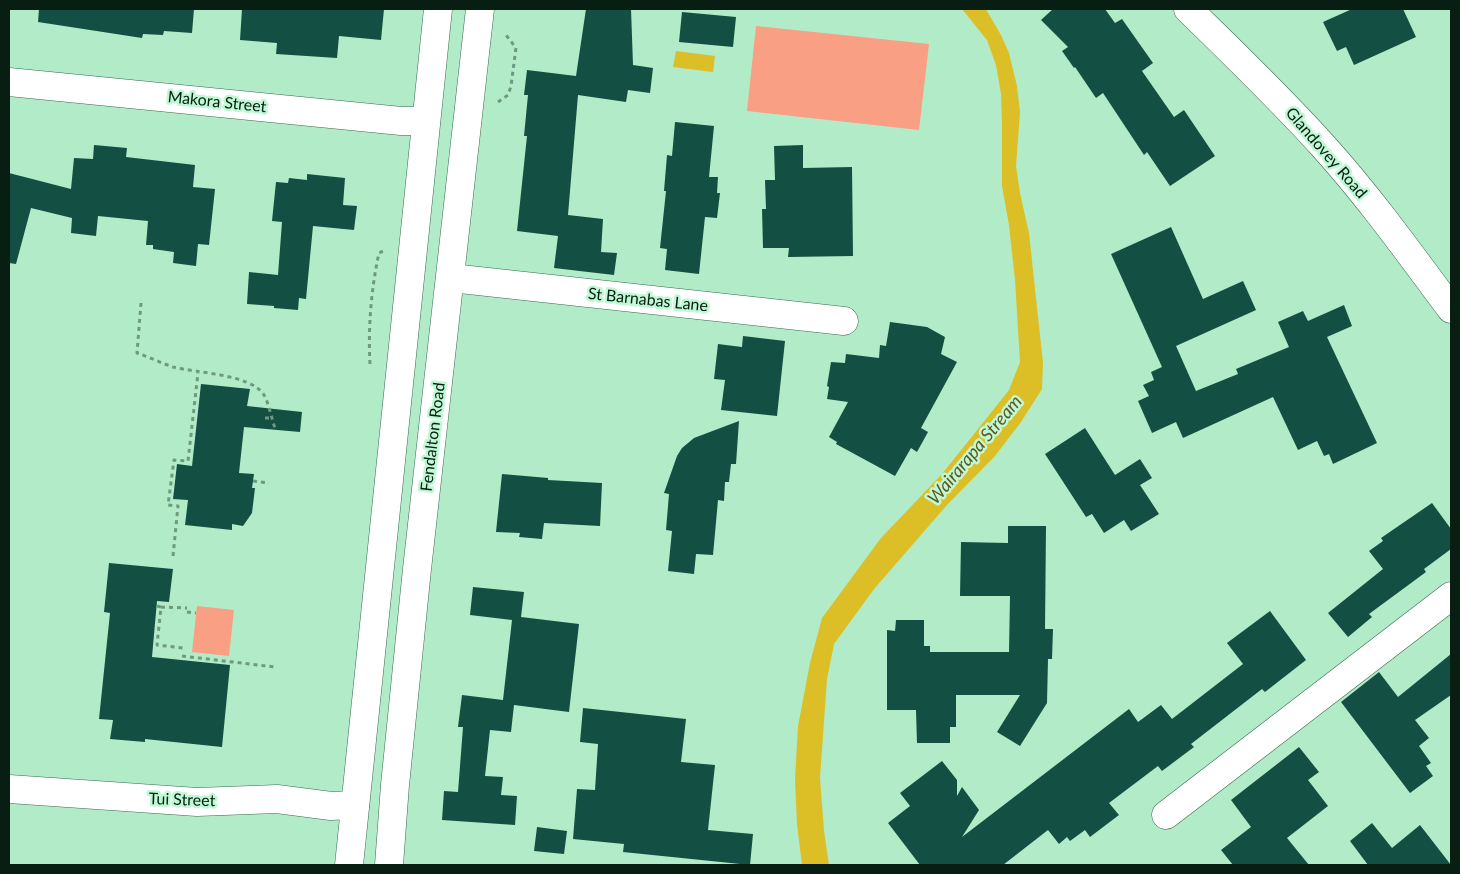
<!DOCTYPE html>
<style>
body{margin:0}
#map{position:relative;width:1460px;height:874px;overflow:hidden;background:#b2ebc7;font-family:Lato,sans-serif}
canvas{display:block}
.frame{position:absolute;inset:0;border:10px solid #081e12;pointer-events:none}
</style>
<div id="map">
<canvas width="1460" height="874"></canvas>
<div class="frame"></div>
</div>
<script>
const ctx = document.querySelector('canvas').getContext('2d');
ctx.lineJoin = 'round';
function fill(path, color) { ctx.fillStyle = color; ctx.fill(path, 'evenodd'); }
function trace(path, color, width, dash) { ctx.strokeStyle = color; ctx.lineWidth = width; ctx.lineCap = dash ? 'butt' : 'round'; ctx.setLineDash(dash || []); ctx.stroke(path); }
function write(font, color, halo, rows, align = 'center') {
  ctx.font = font + ' Lato,sans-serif'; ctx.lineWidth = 5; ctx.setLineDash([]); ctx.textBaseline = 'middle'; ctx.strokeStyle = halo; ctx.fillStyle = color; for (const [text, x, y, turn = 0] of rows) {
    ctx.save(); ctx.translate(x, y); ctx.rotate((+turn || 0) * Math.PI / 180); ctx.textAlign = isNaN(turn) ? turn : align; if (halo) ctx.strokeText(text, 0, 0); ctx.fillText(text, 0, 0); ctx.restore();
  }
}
const green = new Path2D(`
 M 756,26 L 929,44 L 919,130 L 747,111 Z
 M 197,606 L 234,610 L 229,656 L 192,652 Z`);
const water = new Path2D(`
 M 962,9 L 985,9 L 987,11 L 1001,35 L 1009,53 L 1017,86 L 1020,112 L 1016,166 L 1020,193 L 1029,233 L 1043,363 L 1042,389 L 1021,422 L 995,456 L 947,505 L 874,589 L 834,644 L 827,679 L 820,778 L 824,831 L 829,865 L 802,865 L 797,824 L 795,780 L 798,726 L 810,663 L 822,618 L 881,538 L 942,474 L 982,424 L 1009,390 L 1020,362 L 1015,280 L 1009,225 L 1002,186 L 1002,125 L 1001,94 L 996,65 L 987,40 Z
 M 676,51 L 715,56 L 713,72 L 673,67 Z`);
const building = new Path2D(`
 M 39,9 L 194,9 L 192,33 L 164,31 L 163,35 L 143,34 L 142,38 L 38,22 Z
 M 242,9 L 384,9 L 381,40 L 339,36 L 337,58 L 276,54 L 277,43 L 240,40 Z
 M 586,9 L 631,9 L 633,65 L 653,68 L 650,93 L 628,90 L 626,102 L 578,95 L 568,215 L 603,219 L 601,252 L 617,253 L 614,275 L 554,268 L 558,236 L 517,231 L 527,136 L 524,136 L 528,95 L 524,95 L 527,70 L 576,76 Z
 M 1053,9 L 1105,9 L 1115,23 L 1122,19 L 1153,63 L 1142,71 L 1174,117 L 1184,110 L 1215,156 L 1170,186 L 1147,152 L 1144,155 L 1103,93 L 1096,98 L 1075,67 L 1074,68 L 1062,51 L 1068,47 L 1041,20 Z
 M 1352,9 L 1403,9 L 1416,37 L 1354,65 L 1346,47 L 1337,51 L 1323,22 Z
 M 682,12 L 736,17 L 733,47 L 679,42 Z
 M 675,122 L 714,126 L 709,177 L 718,177 L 717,193 L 720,193 L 717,218 L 705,217 L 699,274 L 665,270 L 667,249 L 660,248 L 666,191 L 664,191 L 667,155 L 672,156 Z
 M 94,145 L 127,148 L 126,157 L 195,165 L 193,187 L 215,189 L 209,245 L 198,244 L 196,266 L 173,263 L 174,252 L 153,249 L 153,245 L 146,245 L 148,221 L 98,216 L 96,236 L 71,233 L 72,218 L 31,208 L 16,264 L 9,263 L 9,173 L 71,189 L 74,158 L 93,159 Z
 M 803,145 L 803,168 L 852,167 L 853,256 L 788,257 L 789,248 L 763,248 L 762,209 L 766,209 L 765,180 L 775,180 L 774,146 Z
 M 307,174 L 345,178 L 343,205 L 357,206 L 354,230 L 313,226 L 306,299 L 299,298 L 298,310 L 274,308 L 274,306 L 247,304 L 249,272 L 278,275 L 282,222 L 272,221 L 276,182 L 288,183 L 289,178 L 307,180 Z
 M 1171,227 L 1203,299 L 1243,281 L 1256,310 L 1176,346 L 1196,391 L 1238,374 L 1236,369 L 1289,347 L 1278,322 L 1303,311 L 1308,321 L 1344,305 L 1352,326 L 1327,337 L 1377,443 L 1333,464 L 1329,454 L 1324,456 L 1317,441 L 1298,450 L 1273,397 L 1183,438 L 1176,422 L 1152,433 L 1138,401 L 1149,396 L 1143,385 L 1154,380 L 1151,372 L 1162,367 L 1111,254 Z
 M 890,322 L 927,327 L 945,337 L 941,354 L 957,362 L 921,428 L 928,432 L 917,452 L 911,448 L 895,476 L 836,444 L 837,442 L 829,437 L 848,402 L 827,399 L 829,387 L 827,386 L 831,362 L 845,363 L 846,354 L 879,358 L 880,345 L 886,346 Z
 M 743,336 L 785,341 L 777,416 L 721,410 L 725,380 L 714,379 L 718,344 L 742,347 Z
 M 201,384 L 250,389 L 247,406 L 302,412 L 300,432 L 244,427 L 239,473 L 254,474 L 252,488 L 255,488 L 252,513 L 243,526 L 232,524 L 232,530 L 185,525 L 188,500 L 173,499 L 177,464 L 192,466 Z
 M 739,421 L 736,464 L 731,464 L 729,482 L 725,482 L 724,501 L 718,500 L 713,555 L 696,554 L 694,574 L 668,571 L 672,531 L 666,530 L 669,494 L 664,493 L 677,456 L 682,448 L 694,438 Z
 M 1085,428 L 1115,475 L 1140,459 L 1152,478 L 1140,485 L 1159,514 L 1131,531 L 1124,520 L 1104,533 L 1092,514 L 1086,517 L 1045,454 Z
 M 502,474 L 548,478 L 548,480 L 602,483 L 600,526 L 544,523 L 542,539 L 519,537 L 520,533 L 496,532 Z
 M 1432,503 L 1451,529 L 1451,549 L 1424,569 L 1426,572 L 1369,614 L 1372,617 L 1348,637 L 1328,613 L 1383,569 L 1369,551 L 1383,541 L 1381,538 Z
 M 1008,526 L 1046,526 L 1045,629 L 1053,629 L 1052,659 L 1048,659 L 1047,703 L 1020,746 L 997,732 L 1020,695 L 956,695 L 956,727 L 950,727 L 950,743 L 917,743 L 916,710 L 887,710 L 887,630 L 895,631 L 896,620 L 924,620 L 924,646 L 930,646 L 930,652 L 1009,652 L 1010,596 L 960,596 L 961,542 L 1008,543 Z
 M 109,563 L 173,569 L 169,602 L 157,601 L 152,657 L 230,665 L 222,747 L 145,739 L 145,742 L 110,739 L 113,720 L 99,719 L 110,613 L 104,612 Z
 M 473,587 L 524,592 L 521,617 L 579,624 L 569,712 L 514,705 L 511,732 L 490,730 L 485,776 L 503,777 L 501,795 L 517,796 L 515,825 L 442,820 L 444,791 L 458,792 L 463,727 L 458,727 L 462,695 L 503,700 L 512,620 L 470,615 Z
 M 1270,611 L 1306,660 L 1265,692 L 1262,689 L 1191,744 L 1194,747 L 1162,771 L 1158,766 L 1109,803 L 1119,815 L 1090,837 L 1085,830 L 1070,841 L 1067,837 L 1059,844 L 1048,830 L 1003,865 L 920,865 L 888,823 L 910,806 L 900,793 L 942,761 L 957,780 L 957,796 L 962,787 L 979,810 L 962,837 L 1129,709 L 1138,722 L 1161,705 L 1172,719 L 1243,664 L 1227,643 Z
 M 1451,654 L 1451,695 L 1415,720 L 1429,738 L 1419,746 L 1431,763 L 1426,766 L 1433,776 L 1410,793 L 1341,702 L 1379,672 L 1398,697 Z
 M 583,708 L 686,719 L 681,762 L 715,765 L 708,830 L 753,834 L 750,865 L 623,852 L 624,844 L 573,839 L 577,789 L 595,790 L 598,744 L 580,742 Z
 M 1299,747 L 1319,772 L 1308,780 L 1328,806 L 1287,838 L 1309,865 L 1233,865 L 1221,850 L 1251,827 L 1231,800 Z
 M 1372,823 L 1392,848 L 1420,825 L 1451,865 L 1368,865 L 1350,841 Z
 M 537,827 L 567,831 L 564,854 L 534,851 Z`);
const path = new Path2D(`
 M 498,102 L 508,95 L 511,86 L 516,48 L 506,35
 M 141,303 L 137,353 C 149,357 161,363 173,367 C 196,373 251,374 264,395 C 269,404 271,417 275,428
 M 370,364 C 368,327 371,290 379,253 L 385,250
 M 265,418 L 272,418
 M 253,481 L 269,483
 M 173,556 L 178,506 L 168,505 L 174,460 L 188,461 L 198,373
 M 157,606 L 161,607 L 157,645 L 183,648
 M 161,607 L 187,608
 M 187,612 L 196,613
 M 182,656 L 275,667`);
const minor = new Path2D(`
 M 1188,9 C 1234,54 1281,99 1324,147 C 1370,198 1410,254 1451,309
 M 9,82 L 401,121 L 426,121
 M 451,278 L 844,321
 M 9,789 L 197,802 L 277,799 L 331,806 L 355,805
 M 1166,815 L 1451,596`);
const major = new Path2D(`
 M 349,865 L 438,9
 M 389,865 L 395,785 L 417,569 L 480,9`);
const streetNames = [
 ["Makora Street",217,102,6],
 ["Glandovey Road",1326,153,49],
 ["St Barnabas Lane",648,300,6],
 ["Fendalton Road",433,437,-83],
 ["Tui Street",182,800,2]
];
const waterNames = [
 ["Wairarapa Stream",975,450,-50]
];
fill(green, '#f99f84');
fill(water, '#dcbf27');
fill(building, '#134f43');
trace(minor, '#366b4d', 29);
trace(major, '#366b4d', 29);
trace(path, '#6e997e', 3, [4, 4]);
trace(minor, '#fff', 28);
trace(major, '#fff', 28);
write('16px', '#081e12', '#bff8d4', streetNames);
write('italic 18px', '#635721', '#bff8d4', waterNames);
</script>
